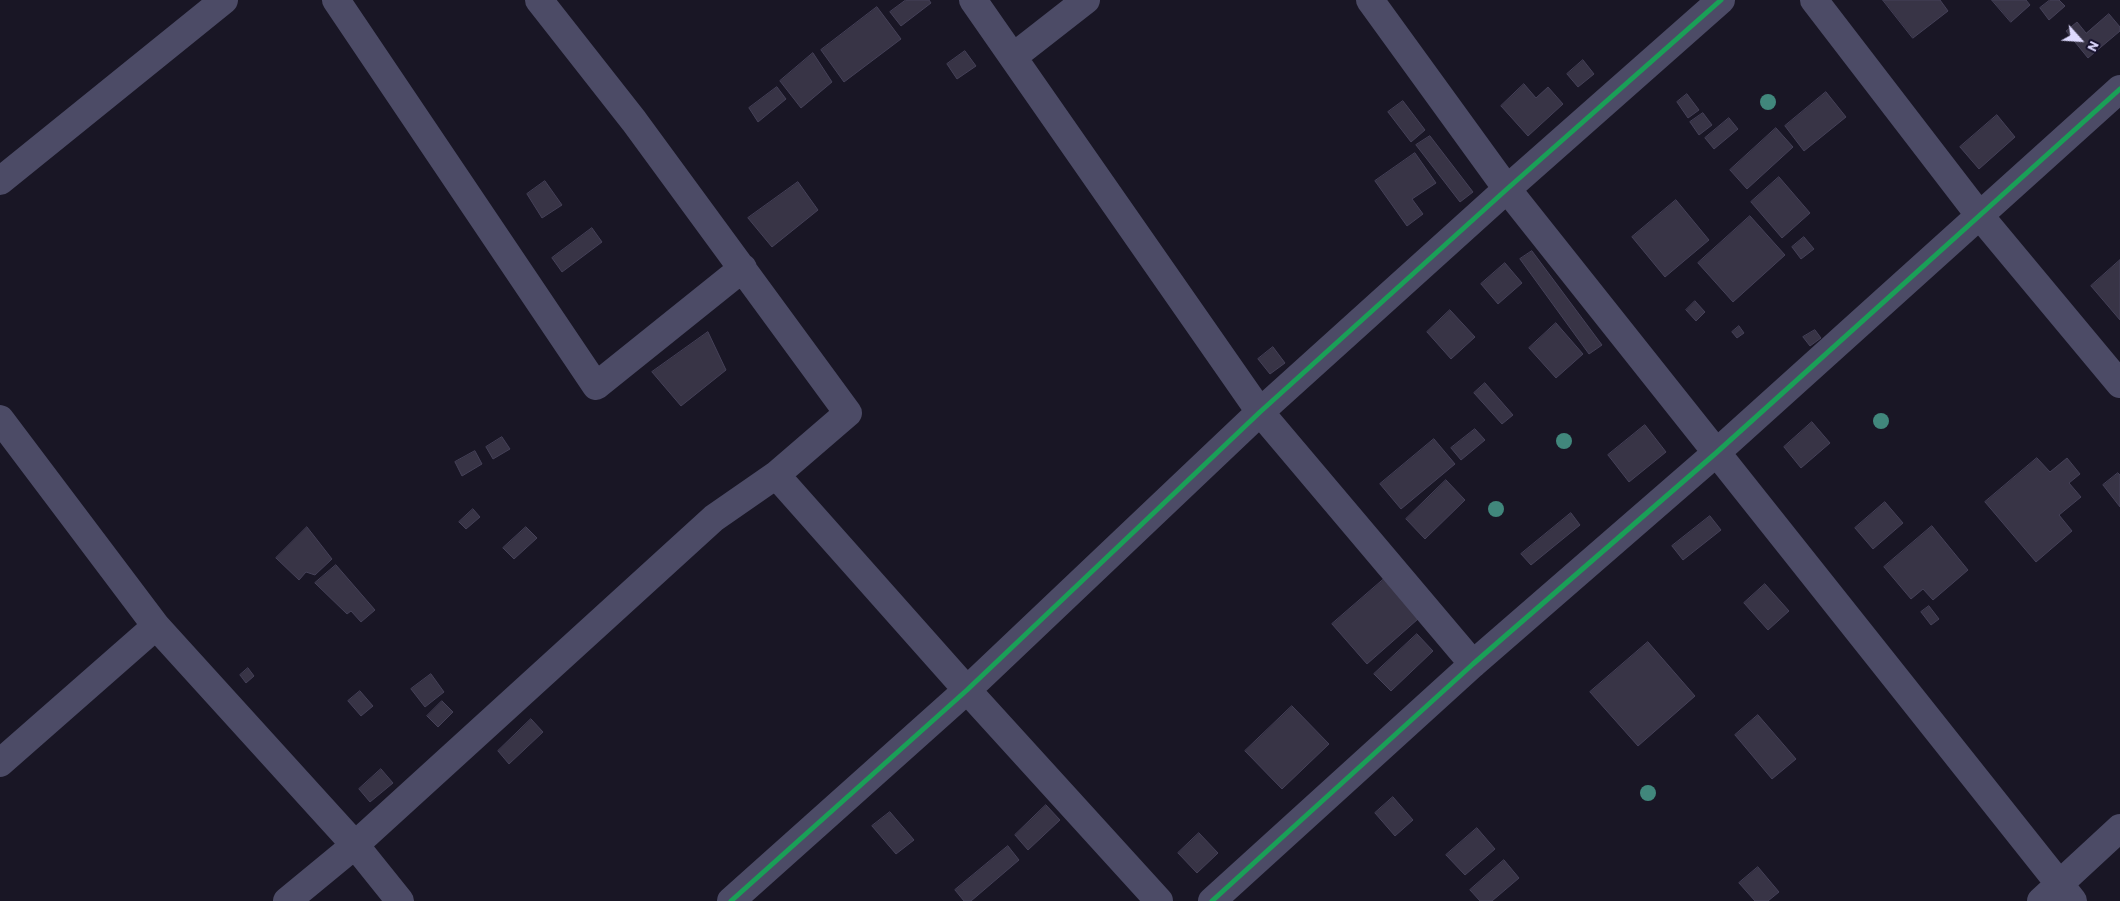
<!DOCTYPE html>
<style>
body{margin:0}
#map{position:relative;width:2120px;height:901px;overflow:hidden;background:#191625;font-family:Barlow,sans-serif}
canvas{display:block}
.north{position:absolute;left:2055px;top:15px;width:50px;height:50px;-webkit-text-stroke:4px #15102b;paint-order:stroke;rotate:116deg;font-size:14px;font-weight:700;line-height:20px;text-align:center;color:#dedaff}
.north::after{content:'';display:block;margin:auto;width:18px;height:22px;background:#dedaff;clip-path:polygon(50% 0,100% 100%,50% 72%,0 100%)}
</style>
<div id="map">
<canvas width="2120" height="901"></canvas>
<div class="north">N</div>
</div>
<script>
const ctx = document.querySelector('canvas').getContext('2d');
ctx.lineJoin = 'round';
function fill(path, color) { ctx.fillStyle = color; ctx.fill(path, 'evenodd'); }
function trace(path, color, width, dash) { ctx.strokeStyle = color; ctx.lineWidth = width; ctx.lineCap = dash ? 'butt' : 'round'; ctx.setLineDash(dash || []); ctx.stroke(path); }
const building = new Path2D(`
 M 906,0 L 929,0 L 931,3 L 901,26 L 890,12 Z
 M 1883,0 L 1940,0 L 1948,11 L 1913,38 Z
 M 1992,0 L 2026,0 L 2030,5 L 2011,22 Z
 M 2050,0 L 2059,0 L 2065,6 L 2049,20 L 2040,8 Z
 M 877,7 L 901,39 L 844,82 L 821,50 Z
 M 2109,14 L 2120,27 L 2120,31 L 2088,58 L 2066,31 L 2077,22 L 2086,33 Z
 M 965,51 L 976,66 L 957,79 L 947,64 Z
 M 813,53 L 832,82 L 801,108 L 780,81 Z
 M 1583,60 L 1594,74 L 1578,87 L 1567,74 Z
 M 1524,84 L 1536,98 L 1548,87 L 1563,104 L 1528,136 L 1501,106 Z
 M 777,87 L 786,99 L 758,122 L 749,108 Z
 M 1826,92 L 1846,117 L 1804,151 L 1785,126 Z
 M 1687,94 L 1699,110 L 1688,118 L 1677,102 Z
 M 1403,101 L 1425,130 L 1411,142 L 1388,112 Z
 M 1703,113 L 1712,125 L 1699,135 L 1690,122 Z
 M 1997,115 L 2015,137 L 1979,169 L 1960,147 Z
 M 1729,118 L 1738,129 L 1714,149 L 1705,138 Z
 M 1776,128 L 1793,147 L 1747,189 L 1730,170 Z
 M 1430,136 L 1473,192 L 1460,202 L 1416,145 Z
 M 1415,153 L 1436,183 L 1412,199 L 1423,214 L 1407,226 L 1375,181 Z
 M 1779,177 L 1810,213 L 1782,238 L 1751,202 Z
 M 545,181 L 562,205 L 542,218 L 527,194 Z
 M 798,182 L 818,210 L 772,247 L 748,218 Z
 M 1676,200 L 1709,240 L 1665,277 L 1632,237 Z
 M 1750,216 L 1785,255 L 1733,302 L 1698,263 Z
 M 592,228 L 602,242 L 562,272 L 552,258 Z
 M 1804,237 L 1814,249 L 1801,259 L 1792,247 Z
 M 1532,251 L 1602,345 L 1589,354 L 1520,259 Z
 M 2120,260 L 2120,320 L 2091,286 Z
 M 1505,263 L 1522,283 L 1498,304 L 1481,284 Z
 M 1695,301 L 1705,312 L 1696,321 L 1686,310 Z
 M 1450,310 L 1475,337 L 1451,359 L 1427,332 Z
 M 1556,323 L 1583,354 L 1556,378 L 1529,348 Z
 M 1739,326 L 1744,333 L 1737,338 L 1732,332 Z
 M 1815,330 L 1821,338 L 1810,346 L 1803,337 Z
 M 708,332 L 726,370 L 681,406 L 652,372 Z
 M 1273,347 L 1285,363 L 1270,374 L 1258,359 Z
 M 1485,383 L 1513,415 L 1502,424 L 1474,393 Z
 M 1812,422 L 1830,443 L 1801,468 L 1784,447 Z
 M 1645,425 L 1666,452 L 1629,482 L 1608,455 Z
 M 1475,429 L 1485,440 L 1461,460 L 1451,448 Z
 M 502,437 L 510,449 L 493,459 L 486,447 Z
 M 1434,439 L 1455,464 L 1401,509 L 1380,484 Z
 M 475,451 L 482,464 L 462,476 L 455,462 Z
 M 2037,458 L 2050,472 L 2067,458 L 2080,474 L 2069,483 L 2081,497 L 2059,515 L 2072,531 L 2036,562 L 1985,502 Z
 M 2118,473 L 2120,475 L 2120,507 L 2103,485 Z
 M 1446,480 L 1465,500 L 1425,539 L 1406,519 Z
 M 1885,502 L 1903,523 L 1873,549 L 1855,528 Z
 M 473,509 L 480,517 L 466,529 L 459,522 Z
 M 1571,513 L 1580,525 L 1531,565 L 1521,554 Z
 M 1710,516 L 1721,530 L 1683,560 L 1672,546 Z
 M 1932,526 L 1968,570 L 1933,600 L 1923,589 L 1911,599 L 1884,567 Z
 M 307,527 L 332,559 L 315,575 L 306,572 L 299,580 L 276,558 Z
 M 526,527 L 537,538 L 514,559 L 503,548 Z
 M 336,565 L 375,610 L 361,622 L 351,611 L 347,614 L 315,583 Z
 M 1384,579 L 1418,619 L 1367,664 L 1332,624 Z
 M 1765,584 L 1789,611 L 1768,630 L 1744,603 Z
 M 1929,606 L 1939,619 L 1931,625 L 1921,612 Z
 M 1417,634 L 1433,651 L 1391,691 L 1374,674 Z
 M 1648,642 L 1695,696 L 1638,746 L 1590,692 Z
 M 248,668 L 254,676 L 246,683 L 240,675 Z
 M 431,674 L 444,692 L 425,707 L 411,689 Z
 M 360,691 L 373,706 L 361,716 L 348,701 Z
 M 442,701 L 453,712 L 438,727 L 427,716 Z
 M 1292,706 L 1329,744 L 1282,789 L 1245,751 Z
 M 1758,715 L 1796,759 L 1772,779 L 1735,735 Z
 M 531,719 L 543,732 L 509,764 L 498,751 Z
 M 381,769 L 393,783 L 370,802 L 359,789 Z
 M 1393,797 L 1413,820 L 1395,836 L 1375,813 Z
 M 1046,805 L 1060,820 L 1028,850 L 1015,835 Z
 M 890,812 L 914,840 L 896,854 L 872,826 Z
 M 1477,828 L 1495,849 L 1465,875 L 1446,855 Z
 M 1199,833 L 1218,853 L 1197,873 L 1178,853 Z
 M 1008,846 L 1019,860 L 971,901 L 964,901 L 955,890 Z
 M 1504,860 L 1519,878 L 1492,901 L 1480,901 L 1470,890 Z
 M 1758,867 L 1779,892 L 1768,901 L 1755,901 L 1739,883 Z`);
const minor = new Path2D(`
 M 336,0 L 596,386 L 743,268
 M 539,0 L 634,121 L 848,413 L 776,475 L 967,690 L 1159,901
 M 973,0 L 1260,412 L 1473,664
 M 1370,0 L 1507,189 L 2073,901
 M 1814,0 L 1980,216 L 2120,384
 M 1013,57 L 1086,0
 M 0,181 L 224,0
 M 0,419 L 156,626 L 355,845 L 400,901
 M 0,763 L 156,626
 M 287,901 L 355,845 L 714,518 L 776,475
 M 731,901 L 967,690 L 1260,412 L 1507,189 L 1721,0
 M 1212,901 L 1473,664 L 1716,453 L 2120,89
 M 2041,901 L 2120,828`);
const cycleway = new Path2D(`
 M 731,901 L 967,690 L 1260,412 L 1507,189 L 1721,0
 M 1212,901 L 1473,664 L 1716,453 L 2120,89`);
const trees = [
 [1768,102],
 [1881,421],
 [1564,441],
 [1496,509],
 [1648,793]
];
fill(building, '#383446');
trace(building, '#454158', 1);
trace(minor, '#4c4b66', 28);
trace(cycleway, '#1a9f57', 5);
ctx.fillStyle = '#41877c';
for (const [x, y] of trees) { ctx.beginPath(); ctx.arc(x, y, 8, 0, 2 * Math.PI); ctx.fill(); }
</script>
